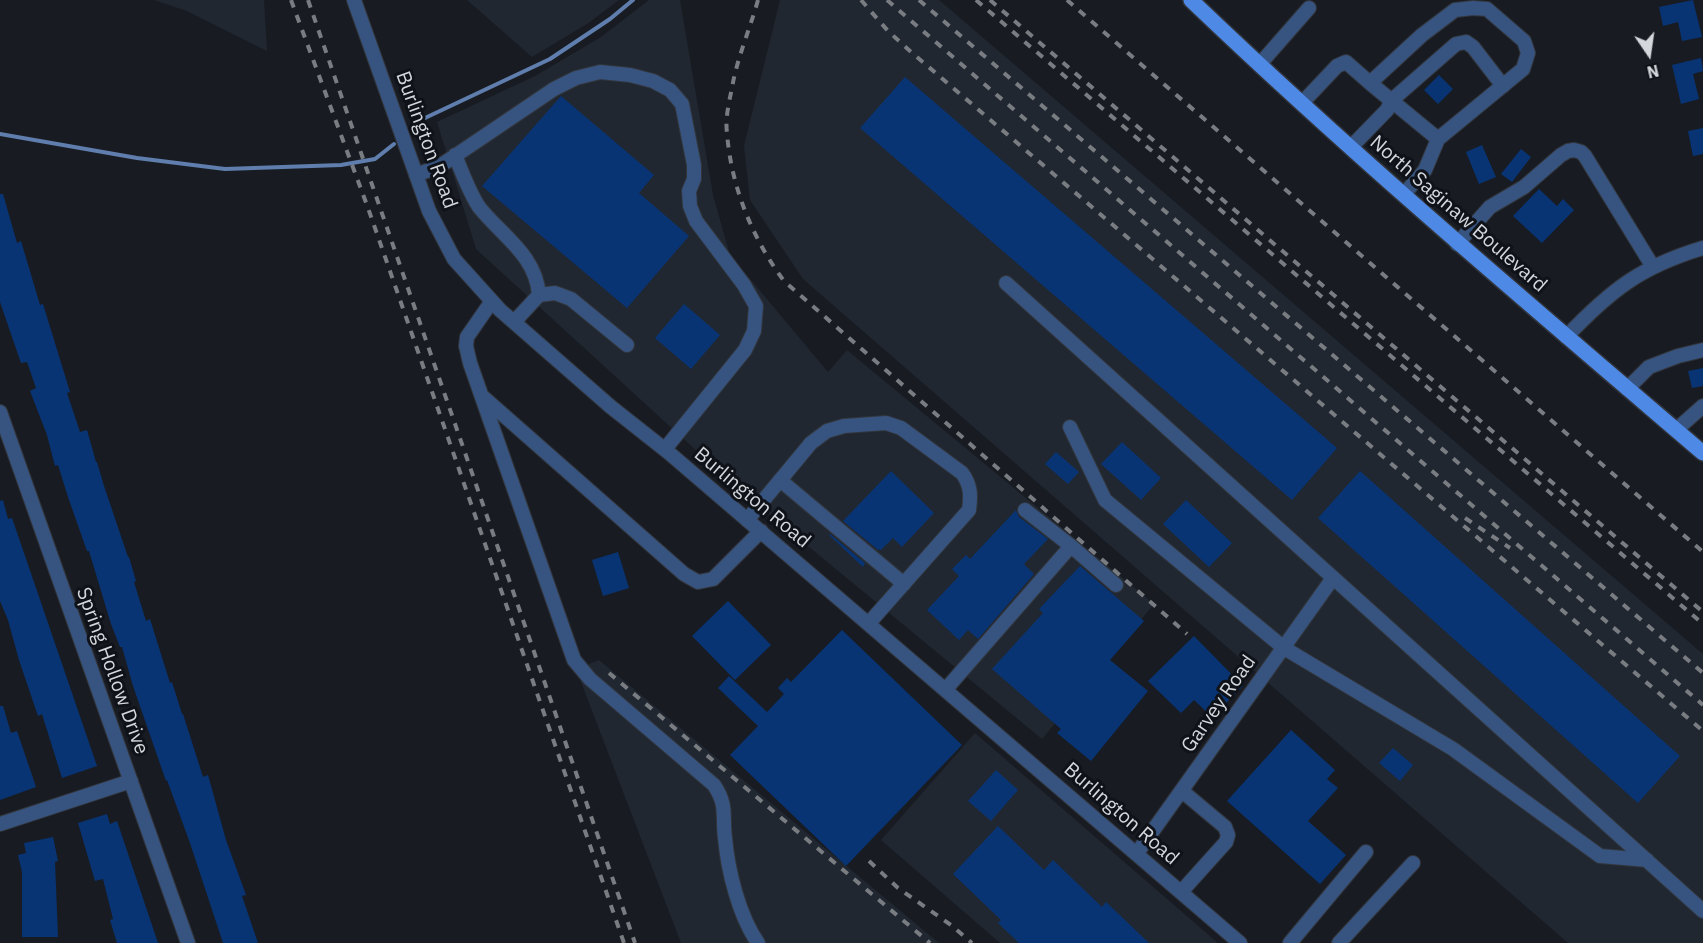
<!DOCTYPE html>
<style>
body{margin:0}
#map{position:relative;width:1703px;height:943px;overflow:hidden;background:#181c22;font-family:"IBM Plex Sans",sans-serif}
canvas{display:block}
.north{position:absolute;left:1619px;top:24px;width:60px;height:60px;-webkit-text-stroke:4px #0f1319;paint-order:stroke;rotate:167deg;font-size:16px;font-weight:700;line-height:24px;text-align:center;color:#d4d7db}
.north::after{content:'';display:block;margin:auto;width:21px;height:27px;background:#d4d7db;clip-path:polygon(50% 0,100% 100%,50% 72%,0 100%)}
</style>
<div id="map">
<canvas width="1703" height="943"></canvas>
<div class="north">N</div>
</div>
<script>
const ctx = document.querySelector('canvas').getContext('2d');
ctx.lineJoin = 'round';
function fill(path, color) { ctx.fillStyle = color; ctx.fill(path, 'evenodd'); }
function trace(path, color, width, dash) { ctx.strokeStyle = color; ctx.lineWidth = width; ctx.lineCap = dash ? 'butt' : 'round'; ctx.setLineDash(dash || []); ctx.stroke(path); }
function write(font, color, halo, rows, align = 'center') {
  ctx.font = font + ' "IBM Plex Sans",sans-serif'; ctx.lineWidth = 6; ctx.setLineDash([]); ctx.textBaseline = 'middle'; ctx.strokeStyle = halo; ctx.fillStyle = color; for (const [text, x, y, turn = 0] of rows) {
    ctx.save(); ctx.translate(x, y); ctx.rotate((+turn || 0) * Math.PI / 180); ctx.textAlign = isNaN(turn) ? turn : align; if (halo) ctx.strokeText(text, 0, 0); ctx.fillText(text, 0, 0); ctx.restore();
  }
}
const built = new Path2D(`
 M 154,0 L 264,0 L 267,51 L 187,11 Z
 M 467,0 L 619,0 L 587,24 L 532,57 Z
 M 649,0 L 680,0 L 713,195 L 730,255 L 828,372 L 847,350 L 1154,604 L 1042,739 L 734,485 L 476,249 L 437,122 L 535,76 L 601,37 Z
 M 780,0 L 939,0 L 1703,654 L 1703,943 L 1568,943 L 803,279 L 750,200 L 744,146 Z
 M 599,660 L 939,943 L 681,943 L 576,669 Z
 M 975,733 L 1218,943 L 1000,943 L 881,840 Z`);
const stream = new Path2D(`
 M 425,118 L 550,59 L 610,19 L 633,0
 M 0,134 L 137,158 L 225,169 L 341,165 L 375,159 L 394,144`);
const building = new Path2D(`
 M 1693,0 L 1702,37 L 1682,41 L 1678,22 L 1663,26 L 1659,7 Z
 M 1701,58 L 1703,71 L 1693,74 L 1699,99 L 1681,104 L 1672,65 Z
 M 1439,75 L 1453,89 L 1438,104 L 1424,90 Z
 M 905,77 L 1337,448 L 1292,500 L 860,128 Z
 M 561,96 L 654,175 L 639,193 L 689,236 L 627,308 L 482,186 Z
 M 1703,128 L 1703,154 L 1693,156 L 1688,131 Z
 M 1482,145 L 1496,177 L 1479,184 L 1466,152 Z
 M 1521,149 L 1531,157 L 1512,182 L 1501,174 Z
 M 1539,189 L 1557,206 L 1563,199 L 1574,210 L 1542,243 L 1513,216 Z
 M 0,194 L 3,194 L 17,243 L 21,241 L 40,305 L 43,304 L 70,392 L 67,393 L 80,432 L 87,430 L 96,462 L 97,462 L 104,486 L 128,557 L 129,557 L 136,581 L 134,582 L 146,621 L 150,619 L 170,683 L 172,682 L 182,714 L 183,714 L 203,777 L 208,775 L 226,840 L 246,895 L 242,896 L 258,943 L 223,943 L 190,843 L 167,780 L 166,781 L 133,686 L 122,647 L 120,647 L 111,624 L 89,551 L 87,551 L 68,497 L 58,465 L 55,466 L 47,435 L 30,391 L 36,388 L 27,362 L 21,363 L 0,302 Z
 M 684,304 L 720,335 L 691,369 L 655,338 Z
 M 1703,368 L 1703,386 L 1692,388 L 1688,371 Z
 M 1122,442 L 1161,478 L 1141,500 L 1101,464 Z
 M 1056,452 L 1079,472 L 1068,484 L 1045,464 Z
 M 891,471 L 934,513 L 902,547 L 893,538 L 881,550 L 879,549 L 878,550 L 843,521 Z
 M 1360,471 L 1680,756 L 1638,803 L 1318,518 Z
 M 3,500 L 8,519 L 12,518 L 97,766 L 62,778 L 42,714 L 38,716 L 19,660 L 8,620 L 0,601 L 0,501 Z
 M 1186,500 L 1232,543 L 1209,567 L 1163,524 Z
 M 1016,510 L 1019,517 L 1048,539 L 1024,564 L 1034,574 L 978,639 L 968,630 L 959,640 L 927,610 L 959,576 L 952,569 L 966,555 L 970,559 Z
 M 830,534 L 865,563 L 863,567 L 829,535 Z
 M 618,552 L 629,588 L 603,596 L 592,560 Z
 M 1080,566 L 1144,621 L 1110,660 L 1148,691 L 1091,761 L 1057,733 L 1061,729 L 992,669 L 1043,613 L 1039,609 Z
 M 728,601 L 771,645 L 735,680 L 692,636 Z
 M 842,630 L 962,745 L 846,866 L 730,755 L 758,726 L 718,688 L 729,676 L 767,712 L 784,694 L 778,688 L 787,678 L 791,682 Z
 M 1194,636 L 1243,686 L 1212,717 L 1194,700 L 1181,713 L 1148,681 Z
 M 0,706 L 3,706 L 11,733 L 17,731 L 36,787 L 0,800 Z
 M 1291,730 L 1335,770 L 1327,779 L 1338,788 L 1308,821 L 1346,855 L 1320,884 L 1227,801 Z
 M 1393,748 L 1413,765 L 1400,781 L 1379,763 Z
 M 996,770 L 1018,790 L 991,821 L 968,801 Z
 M 107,814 L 110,824 L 117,821 L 158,943 L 117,943 L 110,920 L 113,919 L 103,879 L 95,881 L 78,823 Z
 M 998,826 L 1044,870 L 1053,860 L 1102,907 L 1106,902 L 1149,943 L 1019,943 L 998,923 L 1001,920 L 953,874 Z
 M 53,837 L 58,861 L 55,862 L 58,937 L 22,937 L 22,872 L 18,855 L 26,853 L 24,843 Z`);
const minor = new Path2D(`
 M 354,0 L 429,211 L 454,259 L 500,310 L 611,407 L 668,452 L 1240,943
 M 1259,65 L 1309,8
 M 1370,83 L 1438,139
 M 1302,103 L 1337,66 L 1346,62 L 1370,83 L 1422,35 L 1455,10 L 1473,8 L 1487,9 L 1524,41 L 1528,53 L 1523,69 L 1438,139 L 1425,170 L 1404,194
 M 1351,147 L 1387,110 L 1392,100 L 1456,44 L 1466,42 L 1473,47 L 1503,86
 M 455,155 C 462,172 469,192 479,207 C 502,236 536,255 539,295 L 514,322
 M 416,175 L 440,166 L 554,89 L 576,78 L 600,72 L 630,75 L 653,81 L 670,90 L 682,104 L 694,165 L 694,179 L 689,191 L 690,206 L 696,221 L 744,285 L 756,306 L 754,331 L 745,350 L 665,449
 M 1457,244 L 1490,207 L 1524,187 L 1561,155 L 1568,151 L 1574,150 L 1581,152 L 1585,156 L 1653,267
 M 1006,283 L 1703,911
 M 539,295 L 555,293 L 571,299 L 627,345
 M 492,301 L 467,337 L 466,346 L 470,363 L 574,660 L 590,679 L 714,785 C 728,806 722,816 725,838 C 728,871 739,916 758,943
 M 1566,337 C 1611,290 1640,267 1703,248
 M 1627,389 L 1649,367 L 1678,356 L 1703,350
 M 483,397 L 684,574 L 698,582 L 713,579 L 761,531
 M 0,412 L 188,943
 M 1070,427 L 1105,500 L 1284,648 L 1453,749 L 1600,856 L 1647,860
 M 1676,430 L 1703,406
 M 780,480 L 904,584
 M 1025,510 L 1071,546
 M 747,520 L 811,443 L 827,431 L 844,426 L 886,423 L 901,428 L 962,473 C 971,485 971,496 969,510 L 869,623
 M 946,689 L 1071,546 L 1116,585
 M 0,824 L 131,781
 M 1137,853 L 1333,578
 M 1181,892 L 1226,842 L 1228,835 L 1225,827 L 1182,791
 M 1290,943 L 1366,852
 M 1339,943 L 1413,863`);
const major = new Path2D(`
 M 1191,0 C 1356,158 1530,305 1703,453`);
const rail = new Path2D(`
 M 291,0 L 368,208 L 624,943
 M 308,0 L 635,943
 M 758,0 C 750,29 737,58 732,88 C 729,102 725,119 727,133 C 731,186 752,238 784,281 L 1187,634
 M 861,0 L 888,31 L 910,51 L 1703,731
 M 887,0 L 1703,705
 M 919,0 L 1703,673
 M 976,0 L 1703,624
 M 990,0 L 1703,612
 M 1067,0 L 1703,552
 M 1465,518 L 1510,548
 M 609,673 L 930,943
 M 869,861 L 898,888 L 951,925 L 972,943`);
const streetNames = [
 ["Burlington Road",426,140,70],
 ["North Saginaw Boulevard",1458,214,41],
 ["Burlington Road",752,498,40],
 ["Spring Hollow Drive",112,671,70],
 ["Garvey Road",1219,704,-55],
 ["Burlington Road",1121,814,41]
];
fill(built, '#202731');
trace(stream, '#5f7eae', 4);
fill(building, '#093474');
trace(minor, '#32363c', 16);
trace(major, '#32363c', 18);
trace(minor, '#37537f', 14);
trace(major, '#4f89e6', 15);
trace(rail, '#797d82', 4, [8, 8]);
write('20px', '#d4d7db', '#0f1319', streetNames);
</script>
